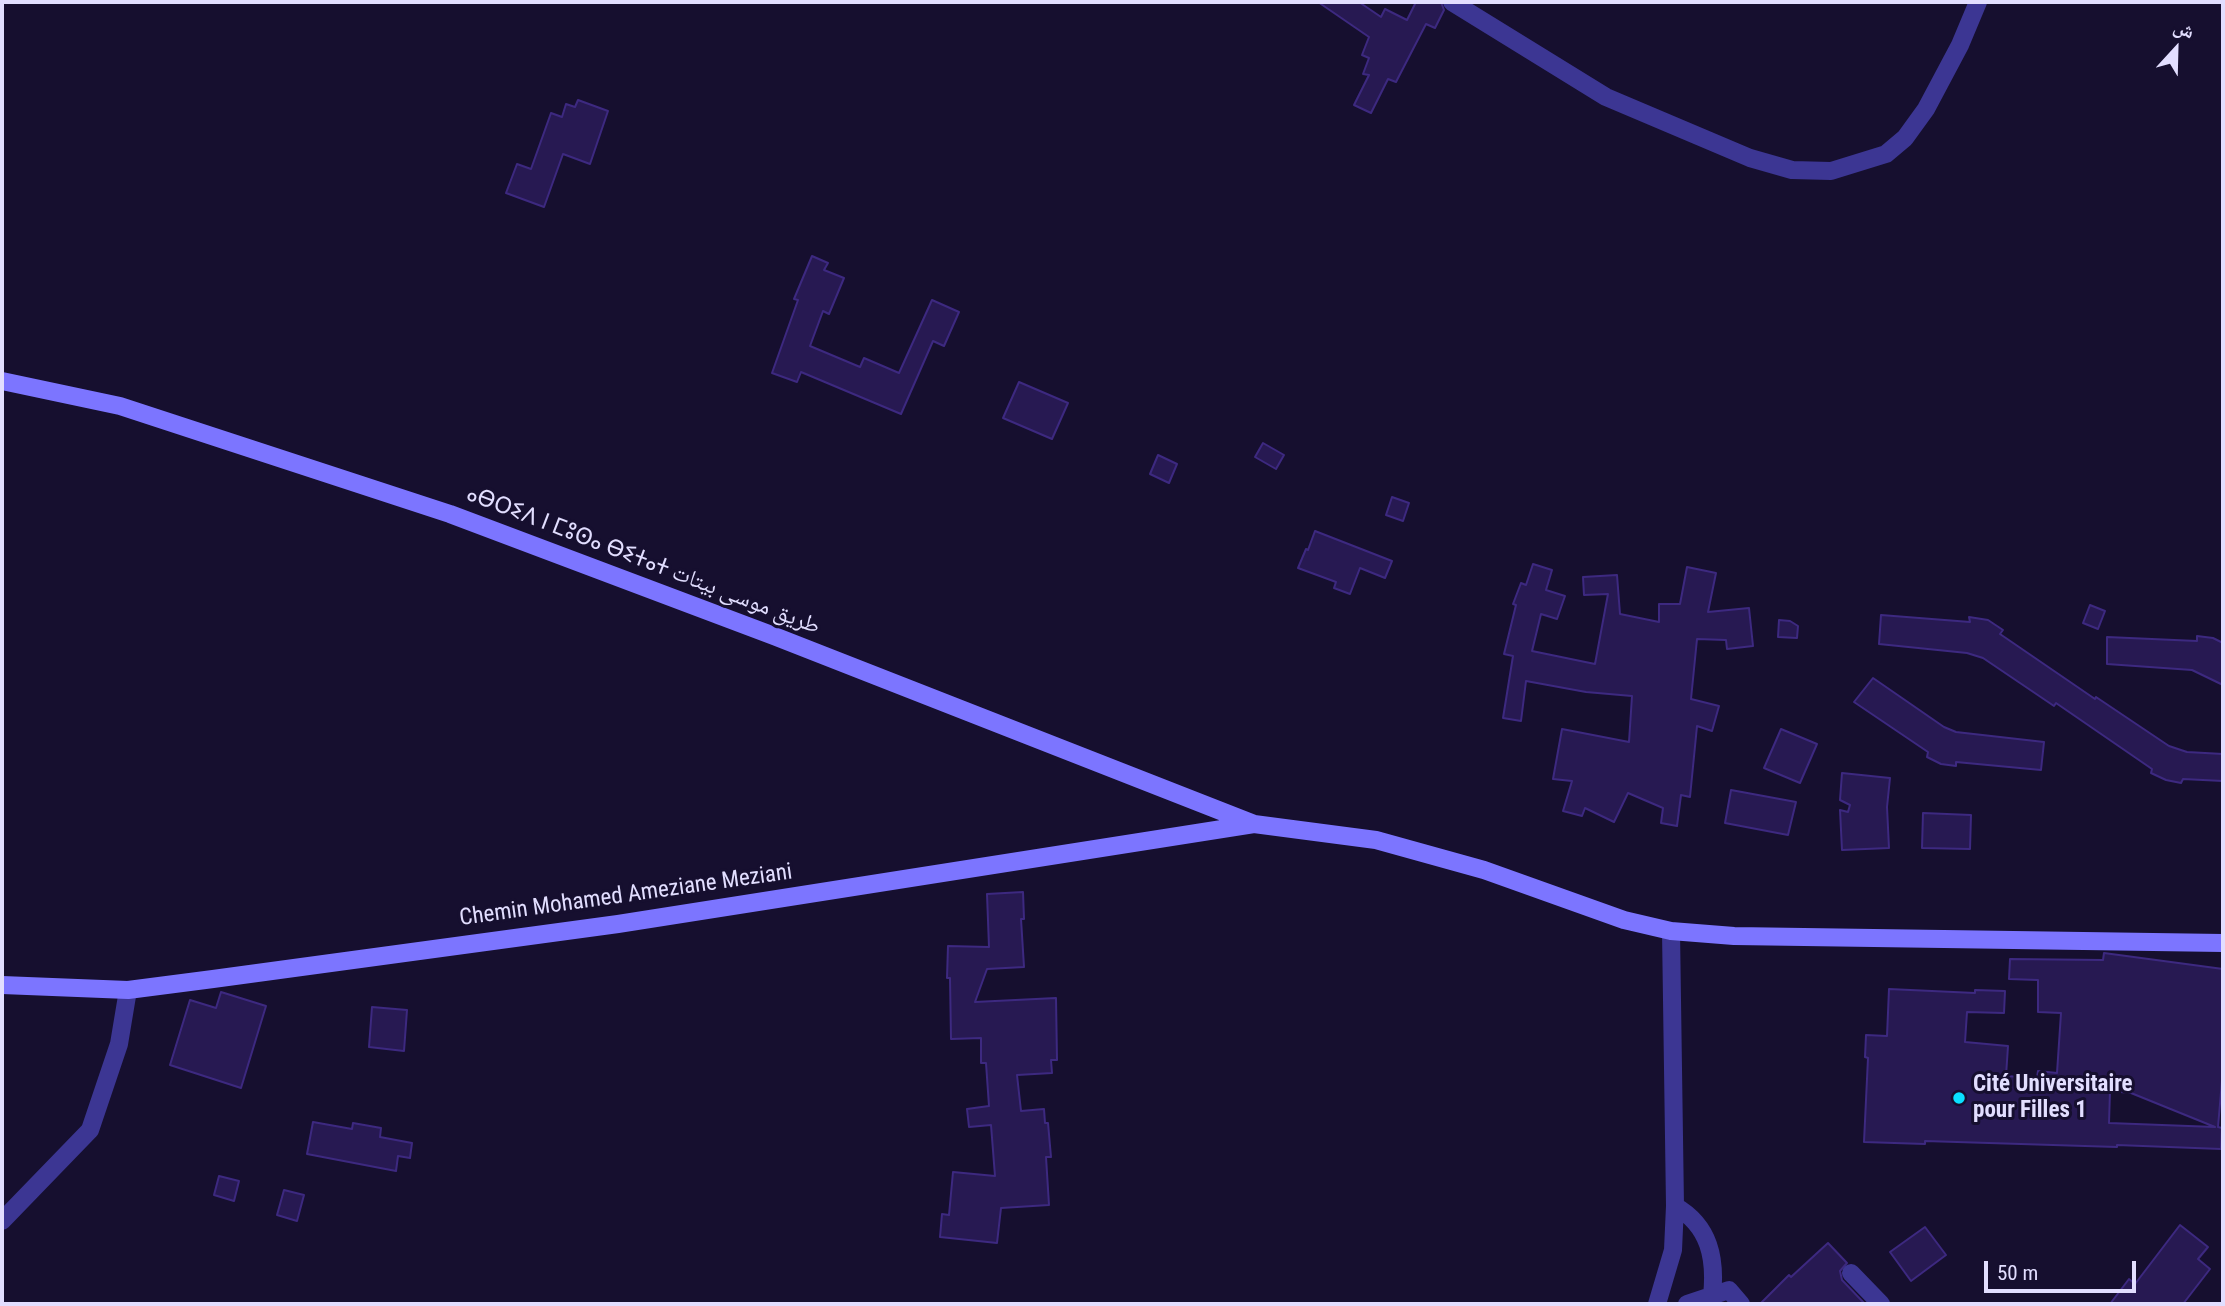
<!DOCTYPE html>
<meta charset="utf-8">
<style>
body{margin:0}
#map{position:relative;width:2225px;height:1306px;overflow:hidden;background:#160f2f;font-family:"Roboto Condensed","Noto Naskh Arabic",sans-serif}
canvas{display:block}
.frame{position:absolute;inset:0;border:4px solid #e2deff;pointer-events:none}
.north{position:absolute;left:2141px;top:14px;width:70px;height:70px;-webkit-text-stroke:5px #160f2f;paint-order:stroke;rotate:22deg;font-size:19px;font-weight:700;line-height:28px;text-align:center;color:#e2deff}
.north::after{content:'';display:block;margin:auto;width:24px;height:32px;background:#e2deff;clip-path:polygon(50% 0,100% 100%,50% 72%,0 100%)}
.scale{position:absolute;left:1984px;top:1261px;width:152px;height:32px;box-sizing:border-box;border:4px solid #e2deff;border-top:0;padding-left:9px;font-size:21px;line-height:24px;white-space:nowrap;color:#e2deff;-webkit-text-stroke:5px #160f2f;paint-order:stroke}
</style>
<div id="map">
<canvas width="2225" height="1306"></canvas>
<div class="frame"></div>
<div class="north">ش</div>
<div class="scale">50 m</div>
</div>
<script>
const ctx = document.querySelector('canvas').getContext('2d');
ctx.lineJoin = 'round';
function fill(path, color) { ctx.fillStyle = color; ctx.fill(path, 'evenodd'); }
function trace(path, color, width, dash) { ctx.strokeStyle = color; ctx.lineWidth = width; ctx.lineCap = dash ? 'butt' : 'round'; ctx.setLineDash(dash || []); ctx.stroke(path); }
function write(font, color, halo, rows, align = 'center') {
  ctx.font = font + ' "Roboto Condensed","Noto Naskh Arabic","Noto Sans Tifinagh",sans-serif'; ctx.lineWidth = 6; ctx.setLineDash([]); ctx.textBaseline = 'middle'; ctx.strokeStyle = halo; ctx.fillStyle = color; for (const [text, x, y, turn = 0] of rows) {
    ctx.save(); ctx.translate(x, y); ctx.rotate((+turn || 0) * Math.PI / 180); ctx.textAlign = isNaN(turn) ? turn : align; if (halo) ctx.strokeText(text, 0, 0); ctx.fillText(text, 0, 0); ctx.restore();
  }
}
const building = new Path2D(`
 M 1318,2 L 1359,2 L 1381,17 L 1385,9 L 1407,20 L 1416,2 L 1441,2 L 1444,10 L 1435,28 L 1426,24 L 1396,82 L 1388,79 L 1371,113 L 1354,105 L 1369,75 L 1363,74 L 1369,58 L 1362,55 L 1369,37 Z
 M 578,100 L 608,111 L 590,164 L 563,154 L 544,207 L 506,193 L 517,164 L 531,169 L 551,113 L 562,117 L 566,104 L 575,107 Z
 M 812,256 L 828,263 L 824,270 L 844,278 L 829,314 L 823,311 L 810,346 L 860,367 L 864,358 L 899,373 L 932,300 L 959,312 L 944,346 L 933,341 L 901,414 L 801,372 L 797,382 L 772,373 L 798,300 L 794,299 Z
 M 1019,382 L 1068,403 L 1052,439 L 1003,418 Z
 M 1263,443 L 1284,455 L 1276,469 L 1255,457 Z
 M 1158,455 L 1177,464 L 1169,483 L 1150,474 Z
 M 1392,497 L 1409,503 L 1403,521 L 1386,515 Z
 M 1315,531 L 1392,561 L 1385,578 L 1360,568 L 1350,594 L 1334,588 L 1336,582 L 1298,568 L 1306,549 L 1308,550 Z
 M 1533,564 L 1552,570 L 1546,590 L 1565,596 L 1557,619 L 1541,614 L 1532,651 L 1595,664 L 1608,594 L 1584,595 L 1583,577 L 1617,575 L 1620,614 L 1659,622 L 1659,604 L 1680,604 L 1687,567 L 1716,573 L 1708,612 L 1749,608 L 1753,646 L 1727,649 L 1726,640 L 1697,639 L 1691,699 L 1719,706 L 1712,731 L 1697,726 L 1690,797 L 1681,795 L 1677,826 L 1661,823 L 1663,808 L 1628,793 L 1614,822 L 1585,808 L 1582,816 L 1563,811 L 1572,781 L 1553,779 L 1562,729 L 1629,742 L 1632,696 L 1586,692 L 1526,681 L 1521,721 L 1503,718 L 1513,656 L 1504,654 L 1516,605 L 1513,604 L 1521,583 L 1526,585 Z
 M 2090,605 L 2105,611 L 2098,629 L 2083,623 Z
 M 1881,615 L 1970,622 L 1969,617 L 1988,620 L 2003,630 L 2000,634 L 2095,699 L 2096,697 L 2169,746 L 2187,752 L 2223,754 L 2223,781 L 2183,779 L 2181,783 L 2166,780 L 2151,773 L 2152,769 L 2056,703 L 2054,706 L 1983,658 L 1967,653 L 1879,644 Z
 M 1779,620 L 1790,621 L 1798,626 L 1797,638 L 1778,637 Z
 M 2197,636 L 2213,638 L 2223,643 L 2223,685 L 2192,670 L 2107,664 L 2107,637 L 2197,641 Z
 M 1873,678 L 1944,727 L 1956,732 L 2044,742 L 2041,770 L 1956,762 L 1956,766 L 1941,764 L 1927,757 L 1928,752 L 1854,702 Z
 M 1781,729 L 1817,744 L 1800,783 L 1764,768 Z
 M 1842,773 L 1890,778 L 1887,807 L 1889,848 L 1842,850 L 1840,810 L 1848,812 L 1850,805 L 1840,800 Z
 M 1731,790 L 1796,802 L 1788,835 L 1725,823 Z
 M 1923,813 L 1971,815 L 1970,849 L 1922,848 Z
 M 1023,892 L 1024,919 L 1021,919 L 1024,967 L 987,969 L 975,1002 L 1056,998 L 1057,1060 L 1051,1060 L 1052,1073 L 1017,1075 L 1021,1111 L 1044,1109 L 1045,1123 L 1048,1123 L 1051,1157 L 1046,1157 L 1049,1205 L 1001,1208 L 997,1243 L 940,1237 L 942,1214 L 949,1215 L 953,1172 L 995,1176 L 991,1125 L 969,1127 L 967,1109 L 989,1106 L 986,1063 L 981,1063 L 981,1038 L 951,1039 L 950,978 L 947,978 L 948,946 L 989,947 L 987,894 Z
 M 2104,953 L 2223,969 L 2223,1069 L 2218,1127 L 2222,1128 L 2221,1149 L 2117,1145 L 2117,1147 L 1925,1141 L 1925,1144 L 1864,1142 L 1868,1058 L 1865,1057 L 1866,1035 L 1887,1036 L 1889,989 L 1975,993 L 1975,990 L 2005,991 L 2004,1013 L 1967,1012 L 1965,1042 L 2008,1046 L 2006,1076 L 2037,1078 L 2038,1071 L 2057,1073 L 2061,1013 L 2038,1012 L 2038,980 L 2009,979 L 2010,959 L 2103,960 ZM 2110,1091 L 2131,1093 L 2215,1127 L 2109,1123 Z
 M 221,992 L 266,1006 L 241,1088 L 170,1065 L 190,1000 L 216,1008 Z
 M 372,1007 L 407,1010 L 404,1051 L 369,1047 Z
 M 313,1122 L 352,1129 L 353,1123 L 381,1128 L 380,1137 L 412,1143 L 410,1158 L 398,1156 L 396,1171 L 307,1154 Z
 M 219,1176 L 239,1181 L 234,1201 L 214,1195 Z
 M 284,1190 L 304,1195 L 297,1221 L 277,1215 Z
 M 2180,1225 L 2208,1247 L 2198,1259 L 2210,1269 L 2183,1304 L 2110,1304 L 2129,1279 L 2135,1284 Z
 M 1925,1227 L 1946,1255 L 1911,1281 L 1890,1252 Z
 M 1828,1243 L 1847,1263 L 1840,1271 L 1842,1280 L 1865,1304 L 1760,1304 L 1789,1275 L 1791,1277 Z`);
const street = new Path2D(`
 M 1452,2 L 1606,97 L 1750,158 L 1792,170 L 1831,171 L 1886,154 L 1905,138 L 1926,109 L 1960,45 L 1978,2
 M 1675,1206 C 1710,1226 1716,1259 1712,1296
 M 2,1221 L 90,1130 L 119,1044 L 128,990
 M 1851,1273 L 1881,1304
 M 1657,1304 L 1673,1250 L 1675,1206 L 1671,931
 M 1687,1304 L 1729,1290 L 1741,1304`);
const secondary = new Path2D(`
 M 2,381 L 120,406 L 450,514 L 774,636 L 1254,824 L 1376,840 L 1484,870 L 1624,920 L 1671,931 L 1734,936 L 2223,943
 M 2,985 L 128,990 L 213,979 L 618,924 L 1254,824`);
const markers = [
 [1959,1098,7,"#0ae0ff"]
];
const streetNames = [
 ["ⴰⴱⵔⵉⴷ ⵏ ⵎⵓⵙⴰ ⴱⵉⵜⴰⵜ طريق موسى بيتات",643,561,21],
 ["Chemin Mohamed Ameziane Meziani",626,896,-8]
];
const poiNames = [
 ["Cité Universitaire",1973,1085],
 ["pour Filles 1",1973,1111]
];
fill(building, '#271952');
trace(building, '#3d2980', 2);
trace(street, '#3c3693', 18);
trace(secondary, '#7c75ff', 18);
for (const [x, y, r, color] of markers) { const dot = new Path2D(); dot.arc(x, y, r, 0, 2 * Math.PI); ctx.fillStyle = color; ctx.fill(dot); trace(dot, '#160f2f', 2.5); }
write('23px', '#e2deff', '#160f2f', streetNames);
write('bold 23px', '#e2deff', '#160f2f', poiNames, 'left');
</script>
